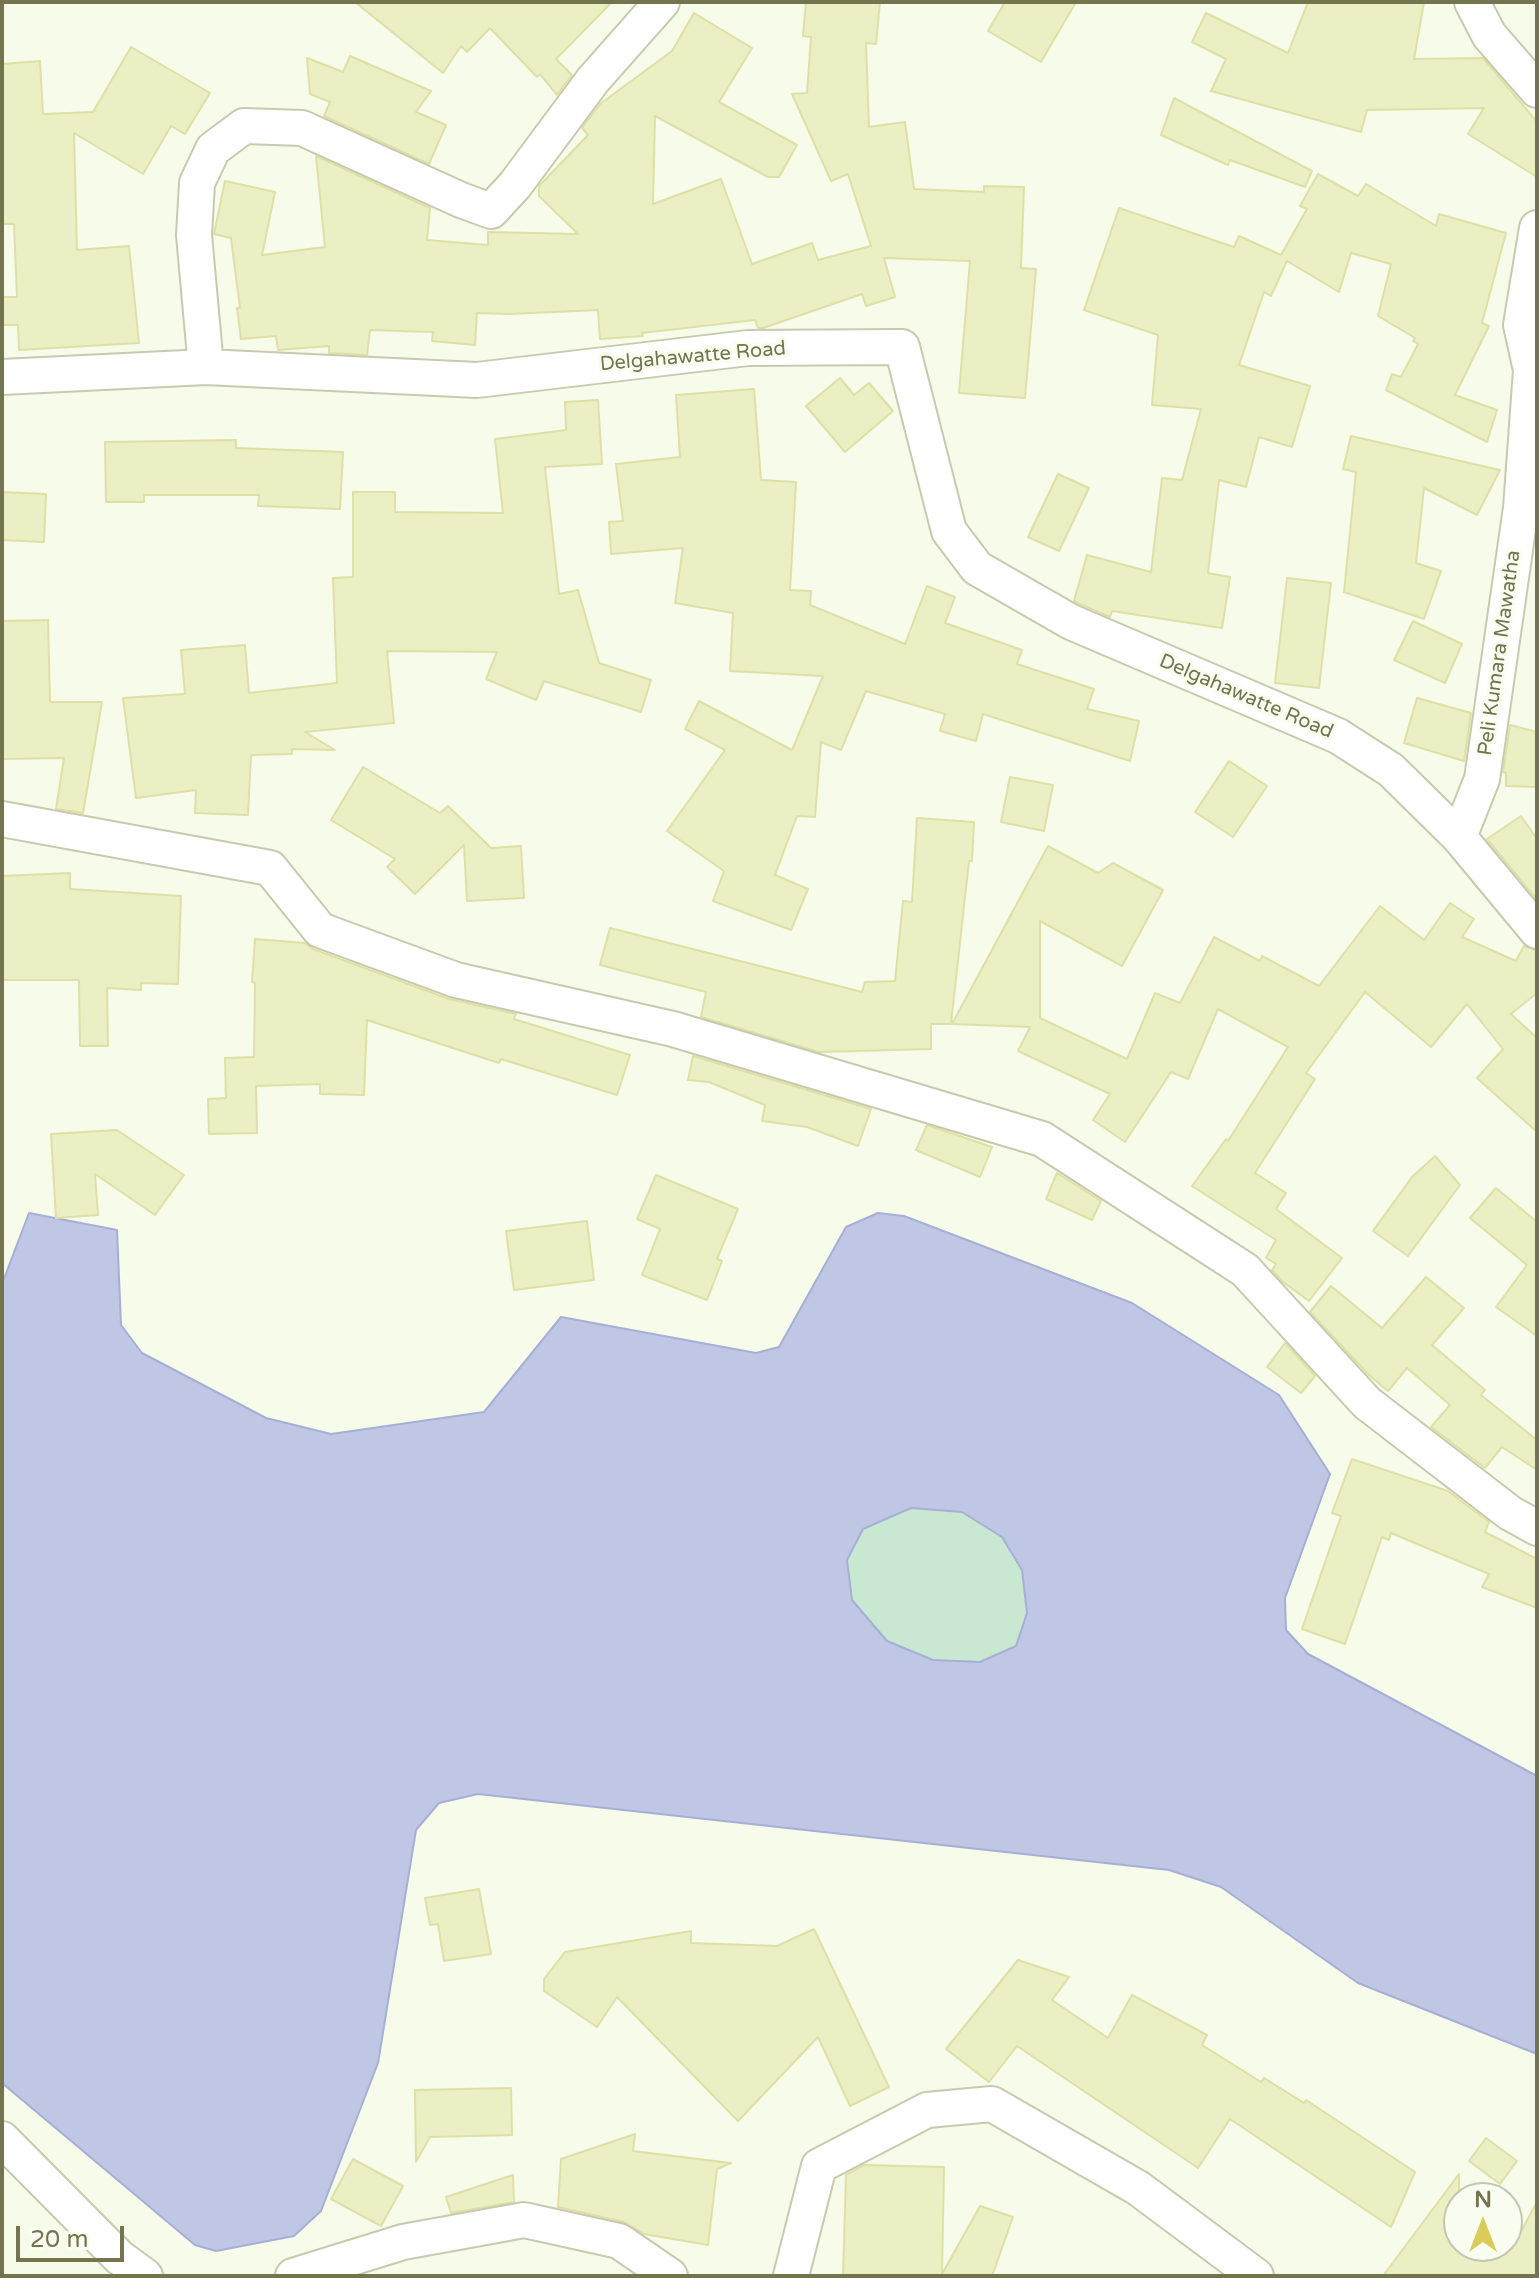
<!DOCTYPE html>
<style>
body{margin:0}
#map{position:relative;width:1539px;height:2278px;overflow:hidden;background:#f7fbea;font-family:"Varela Round",sans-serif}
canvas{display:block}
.frame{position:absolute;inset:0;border:4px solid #74744f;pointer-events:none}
.north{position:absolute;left:1443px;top:2182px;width:80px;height:80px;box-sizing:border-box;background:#fafef0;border:2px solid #c4c7b0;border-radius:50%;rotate:0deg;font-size:22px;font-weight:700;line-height:32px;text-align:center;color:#74744f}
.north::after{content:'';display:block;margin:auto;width:28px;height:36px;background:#dbcb59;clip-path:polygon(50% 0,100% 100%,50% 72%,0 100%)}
.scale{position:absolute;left:16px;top:2226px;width:108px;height:36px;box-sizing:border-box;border:4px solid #74744f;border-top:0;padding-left:10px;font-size:24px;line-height:28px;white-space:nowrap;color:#74744f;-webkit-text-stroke:6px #fafef0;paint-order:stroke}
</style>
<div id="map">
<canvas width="1539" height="2278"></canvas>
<div class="frame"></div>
<div class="north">N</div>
<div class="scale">20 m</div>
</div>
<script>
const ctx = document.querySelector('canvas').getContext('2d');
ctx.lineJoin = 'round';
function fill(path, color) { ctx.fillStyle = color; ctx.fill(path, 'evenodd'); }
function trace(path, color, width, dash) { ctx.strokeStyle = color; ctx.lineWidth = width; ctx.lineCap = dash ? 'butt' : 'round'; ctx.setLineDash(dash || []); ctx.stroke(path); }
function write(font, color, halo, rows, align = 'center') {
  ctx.font = font + ' "Varela Round",sans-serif'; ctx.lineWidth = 7; ctx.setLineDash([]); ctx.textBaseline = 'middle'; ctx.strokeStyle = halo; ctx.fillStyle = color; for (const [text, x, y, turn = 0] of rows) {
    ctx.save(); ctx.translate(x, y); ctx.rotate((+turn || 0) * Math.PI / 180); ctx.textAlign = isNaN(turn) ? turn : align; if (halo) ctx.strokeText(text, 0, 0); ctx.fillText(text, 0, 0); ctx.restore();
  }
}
const green = new Path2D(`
 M 911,1508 L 962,1512 L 1002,1537 L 1022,1570 L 1027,1613 L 1016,1646 L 980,1662 L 933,1660 L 887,1641 L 852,1600 L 847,1560 L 863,1529 Z`);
const water = new Path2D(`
 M 29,1213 L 117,1230 L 121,1325 L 142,1353 L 266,1418 L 331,1434 L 484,1412 L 561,1317 L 756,1353 L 779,1347 L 846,1227 L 878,1213 L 904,1216 L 1132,1303 L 1279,1395 L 1330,1474 L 1285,1598 L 1286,1630 L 1308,1654 L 1537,1776 L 1537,2054 L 1358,1983 L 1221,1887 L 1169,1870 L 478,1794 L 439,1803 L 416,1830 L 378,2063 L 321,2211 L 294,2236 L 216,2251 L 195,2245 L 2,2083 L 2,1284 ZM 911,1508 L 962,1512 L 1002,1537 L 1022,1570 L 1027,1613 L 1016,1646 L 980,1662 L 933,1660 L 887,1641 L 852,1600 L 847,1560 L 863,1529 Z`);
const building = new Path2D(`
 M 355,2 L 612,2 L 556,59 L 572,75 L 557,95 L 540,74 L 537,77 L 490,28 L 467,52 L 461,46 L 443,73 Z
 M 806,2 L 880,2 L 876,44 L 866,43 L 869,127 L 905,122 L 914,189 L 984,192 L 984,186 L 1024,187 L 1021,268 L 1036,269 L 1025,398 L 959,393 L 970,261 L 884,258 L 895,297 L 866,306 L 862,294 L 763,328 L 758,328 L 755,320 L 642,333 L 643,336 L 600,339 L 598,310 L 509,314 L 477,313 L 475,345 L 432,341 L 433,332 L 370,330 L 367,355 L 329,353 L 329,346 L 278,350 L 276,336 L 241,339 L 237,308 L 240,308 L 231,238 L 214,234 L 225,181 L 275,192 L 262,255 L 325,247 L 316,156 L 430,208 L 427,240 L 488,245 L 488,232 L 578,234 L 539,196 L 539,186 L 588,135 L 582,128 L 600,104 L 672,51 L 694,13 L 752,48 L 719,102 L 797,145 L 779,177 L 768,177 L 655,116 L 653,204 L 721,179 L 752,264 L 812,243 L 818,260 L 871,246 L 848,174 L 831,181 L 792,94 L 807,93 L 811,37 L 803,36 Z
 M 1005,2 L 1076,2 L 1041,62 L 988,31 Z
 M 1308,2 L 1424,2 L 1414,59 L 1483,58 L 1537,122 L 1537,177 L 1468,134 L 1484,108 L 1367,110 L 1361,132 L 1211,91 L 1226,59 L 1192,42 L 1206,13 L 1288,53 Z
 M 131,47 L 210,93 L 185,134 L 171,126 L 143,174 L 74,133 L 77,250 L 129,246 L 139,343 L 19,350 L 18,325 L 2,325 L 2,297 L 17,297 L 14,224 L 3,224 L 2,64 L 40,61 L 43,114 L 93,112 Z
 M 350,56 L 431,91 L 416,112 L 446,125 L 429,164 L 324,116 L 330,102 L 310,94 L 307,58 L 343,72 Z
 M 1174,98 L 1312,171 L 1305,187 L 1230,160 L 1228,165 L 1161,135 Z
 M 1318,174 L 1358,196 L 1366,184 L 1436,226 L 1439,214 L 1506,233 L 1482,323 L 1489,326 L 1455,395 L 1497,410 L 1487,442 L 1386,390 L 1392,374 L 1401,377 L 1418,344 L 1413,341 L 1415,338 L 1378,316 L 1391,264 L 1351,253 L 1339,292 L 1287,261 L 1271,296 L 1264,292 L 1239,365 L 1310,386 L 1292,447 L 1259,437 L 1246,487 L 1219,480 L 1208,573 L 1230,577 L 1222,628 L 1112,611 L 1110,617 L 1080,604 L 1074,601 L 1087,555 L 1151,572 L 1162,478 L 1182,480 L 1201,409 L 1152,405 L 1158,335 L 1084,310 L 1119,208 L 1234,247 L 1239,236 L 1281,255 L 1307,209 L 1300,206 Z
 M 840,378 L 854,395 L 869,383 L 893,411 L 845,452 L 806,406 Z
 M 754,389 L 761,480 L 796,482 L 790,590 L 811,591 L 810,605 L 905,644 L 927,586 L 955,597 L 945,623 L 1022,650 L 1017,664 L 1094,689 L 1087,709 L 1139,721 L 1130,761 L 983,714 L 976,741 L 940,731 L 945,714 L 866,691 L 841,750 L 821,742 L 815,817 L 797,816 L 775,875 L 808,889 L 791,930 L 713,901 L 724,871 L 667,831 L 725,750 L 685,729 L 699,701 L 792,750 L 823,676 L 730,671 L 733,613 L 675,603 L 683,548 L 611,554 L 609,522 L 623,521 L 616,464 L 680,457 L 676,395 Z
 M 598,400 L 602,464 L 545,467 L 559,594 L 578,590 L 599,663 L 651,680 L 641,712 L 544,681 L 536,700 L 486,679 L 497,652 L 387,651 L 394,723 L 305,732 L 335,750 L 292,749 L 292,754 L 251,755 L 248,815 L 195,813 L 196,790 L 136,798 L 123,698 L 185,694 L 181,650 L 245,645 L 249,693 L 337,683 L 333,578 L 353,577 L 353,492 L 395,492 L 395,512 L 503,513 L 495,439 L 566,430 L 565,402 Z
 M 1351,436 L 1500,470 L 1477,515 L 1424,488 L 1416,563 L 1441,571 L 1424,619 L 1344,592 L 1356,472 L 1343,469 Z
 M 236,440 L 236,448 L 343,452 L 340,509 L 258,506 L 259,495 L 144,495 L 144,502 L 106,502 L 105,442 Z
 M 1058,474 L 1089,488 L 1059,551 L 1028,537 Z
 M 2,492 L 46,494 L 44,542 L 2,540 Z
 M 1287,578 L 1331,583 L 1319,688 L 1275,683 Z
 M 48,620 L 50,702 L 102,702 L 83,813 L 56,809 L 64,758 L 2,759 L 2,621 Z
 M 1413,621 L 1462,644 L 1445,683 L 1394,660 Z
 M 1417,698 L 1471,713 L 1464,761 L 1404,743 Z
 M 1510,725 L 1537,732 L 1537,787 L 1506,786 L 1506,773 L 1503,772 Z
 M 1229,761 L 1267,786 L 1233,837 L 1195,812 Z
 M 363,767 L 440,813 L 448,806 L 491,848 L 521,846 L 524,898 L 467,901 L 464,845 L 415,894 L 387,867 L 395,859 L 331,820 Z
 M 1010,777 L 1053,785 L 1044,831 L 1001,822 Z
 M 1521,816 L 1537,839 L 1537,900 L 1487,839 Z
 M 917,818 L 974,822 L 972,861 L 969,861 L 951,1024 L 931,1024 L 931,1049 L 819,1052 L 701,1017 L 706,992 L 600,965 L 610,928 L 862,992 L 865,982 L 895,981 L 903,901 L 912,902 Z
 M 1048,846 L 1098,873 L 1113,863 L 1163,890 L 1122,966 L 1040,921 L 1040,1018 L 1127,1059 L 1155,993 L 1180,1003 L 1214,937 L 1260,961 L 1262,956 L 1319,986 L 1380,906 L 1424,940 L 1450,903 L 1474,919 L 1462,937 L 1516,961 L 1524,946 L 1537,950 L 1537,993 L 1511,1014 L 1537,1038 L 1537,1132 L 1477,1078 L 1503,1049 L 1467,1004 L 1431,1047 L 1365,992 L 1306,1073 L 1315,1079 L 1255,1173 L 1286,1193 L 1276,1209 L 1342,1258 L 1309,1301 L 1283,1282 L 1272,1270 L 1276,1264 L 1266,1258 L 1276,1240 L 1192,1186 L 1226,1139 L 1228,1141 L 1288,1047 L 1218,1009 L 1188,1079 L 1171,1072 L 1125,1142 L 1093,1120 L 1110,1094 L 1018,1051 L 1030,1027 L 952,1024 Z
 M 70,873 L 70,889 L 181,896 L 178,984 L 141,983 L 141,990 L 107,988 L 108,1046 L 80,1046 L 79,980 L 2,980 L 2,876 Z
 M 255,939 L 305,943 L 313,949 L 449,999 L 516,1014 L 514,1019 L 630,1055 L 617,1095 L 501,1059 L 499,1063 L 367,1020 L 364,1095 L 320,1094 L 320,1084 L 256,1086 L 257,1133 L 209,1134 L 208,1099 L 226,1098 L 225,1058 L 254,1057 L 255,983 L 252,982 Z
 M 693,1056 L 871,1109 L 858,1146 L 807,1127 L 762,1121 L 765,1105 L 709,1082 L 688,1080 Z
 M 927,1125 L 992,1147 L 980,1177 L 916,1150 Z
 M 117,1130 L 184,1175 L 155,1215 L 95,1174 L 98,1215 L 56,1218 L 51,1134 Z
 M 1435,1156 L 1460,1185 L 1408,1256 L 1373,1231 L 1412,1177 Z
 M 1057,1173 L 1101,1201 L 1092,1220 L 1046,1199 Z
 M 656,1175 L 738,1209 L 717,1259 L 722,1261 L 707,1300 L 642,1275 L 660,1229 L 637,1219 Z
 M 1496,1188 L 1537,1222 L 1537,1336 L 1496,1307 L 1527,1265 L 1470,1218 Z
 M 587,1221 L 594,1280 L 514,1290 L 506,1231 Z
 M 1426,1277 L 1464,1308 L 1432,1345 L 1485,1390 L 1481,1395 L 1537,1440 L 1537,1470 L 1502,1447 L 1485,1468 L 1431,1427 L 1450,1405 L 1407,1368 L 1388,1391 L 1369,1375 L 1310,1312 L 1331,1286 L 1382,1328 Z
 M 1285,1343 L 1315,1376 L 1301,1393 L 1267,1367 Z
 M 1352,1459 L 1448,1491 L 1489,1522 L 1485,1532 L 1537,1559 L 1537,1608 L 1482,1587 L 1489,1574 L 1391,1533 L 1389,1540 L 1382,1537 L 1345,1644 L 1302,1629 L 1341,1516 L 1332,1513 Z
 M 479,1889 L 491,1954 L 444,1961 L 438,1924 L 430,1925 L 425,1898 Z
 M 814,1929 L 889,2087 L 850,2106 L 818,2037 L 738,2121 L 617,1997 L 597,2027 L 544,1991 L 544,1979 L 565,1952 L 691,1931 L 691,1943 L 777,1946 Z
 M 1018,1960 L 1069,1977 L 1052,2000 L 1108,2038 L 1132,1995 L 1207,2035 L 1202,2045 L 1261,2082 L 1264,2078 L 1304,2103 L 1306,2100 L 1415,2172 L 1391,2227 L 1230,2119 L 1198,2168 L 1017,2046 L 989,2082 L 946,2049 Z
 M 511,2088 L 512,2135 L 430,2137 L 416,2162 L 415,2090 Z
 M 635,2134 L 633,2151 L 731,2163 L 717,2169 L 708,2245 L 644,2234 L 624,2222 L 558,2207 L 561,2159 Z
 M 1486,2138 L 1517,2161 L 1500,2184 L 1469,2161 Z
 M 353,2159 L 403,2186 L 381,2226 L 331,2199 Z
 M 864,2165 L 944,2167 L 942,2274 L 980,2206 L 1013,2217 L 992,2276 L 843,2276 L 846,2175 Z
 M 1459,2174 L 1459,2246 L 1513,2246 L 1537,2202 L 1537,2276 L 1383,2276 Z
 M 513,2175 L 514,2202 L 451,2213 L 446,2197 Z`);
const minor = new Path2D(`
 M 1472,2 L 1489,35 L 1537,90
 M 206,367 L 194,235 L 197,183 L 213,149 L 244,126 L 302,128 L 461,200 L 491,211 L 515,185 L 593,80 L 662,2
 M 2,377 L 206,367 L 477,380 L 748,348 L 902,347 L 949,531 L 977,568 L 1071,622 L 1338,736 L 1391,770 L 1459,837 L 1537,931
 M 2,819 L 270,868 L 320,930 L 456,980 L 673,1029 L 1042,1139 L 1245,1270 L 1367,1403 L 1510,1513 L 1537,1528
 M 1459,837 L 1482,779 L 1521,508 L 1531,370 L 1521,325 L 1537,228
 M 2,2139 L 119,2257 L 145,2276
 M 293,2276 L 403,2242 L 524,2220 L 619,2241 L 670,2276
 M 791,2276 L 819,2166 L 927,2110 L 992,2104 L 1138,2188 L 1256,2276`);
const streetNames = [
 ["Delgahawatte Road",693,357,-5],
 ["Peli Kumara Mawatha",1500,653,-82],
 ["Delgahawatte Road",1246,697,23]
];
fill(green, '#c9e8d1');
fill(water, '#bfc7e4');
trace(water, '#a6afd5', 2);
fill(building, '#ecefc3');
trace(building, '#dee0a5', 2);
trace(minor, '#c8caad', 38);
trace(minor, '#fff', 34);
write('20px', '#74744f', '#fafef0', streetNames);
</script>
